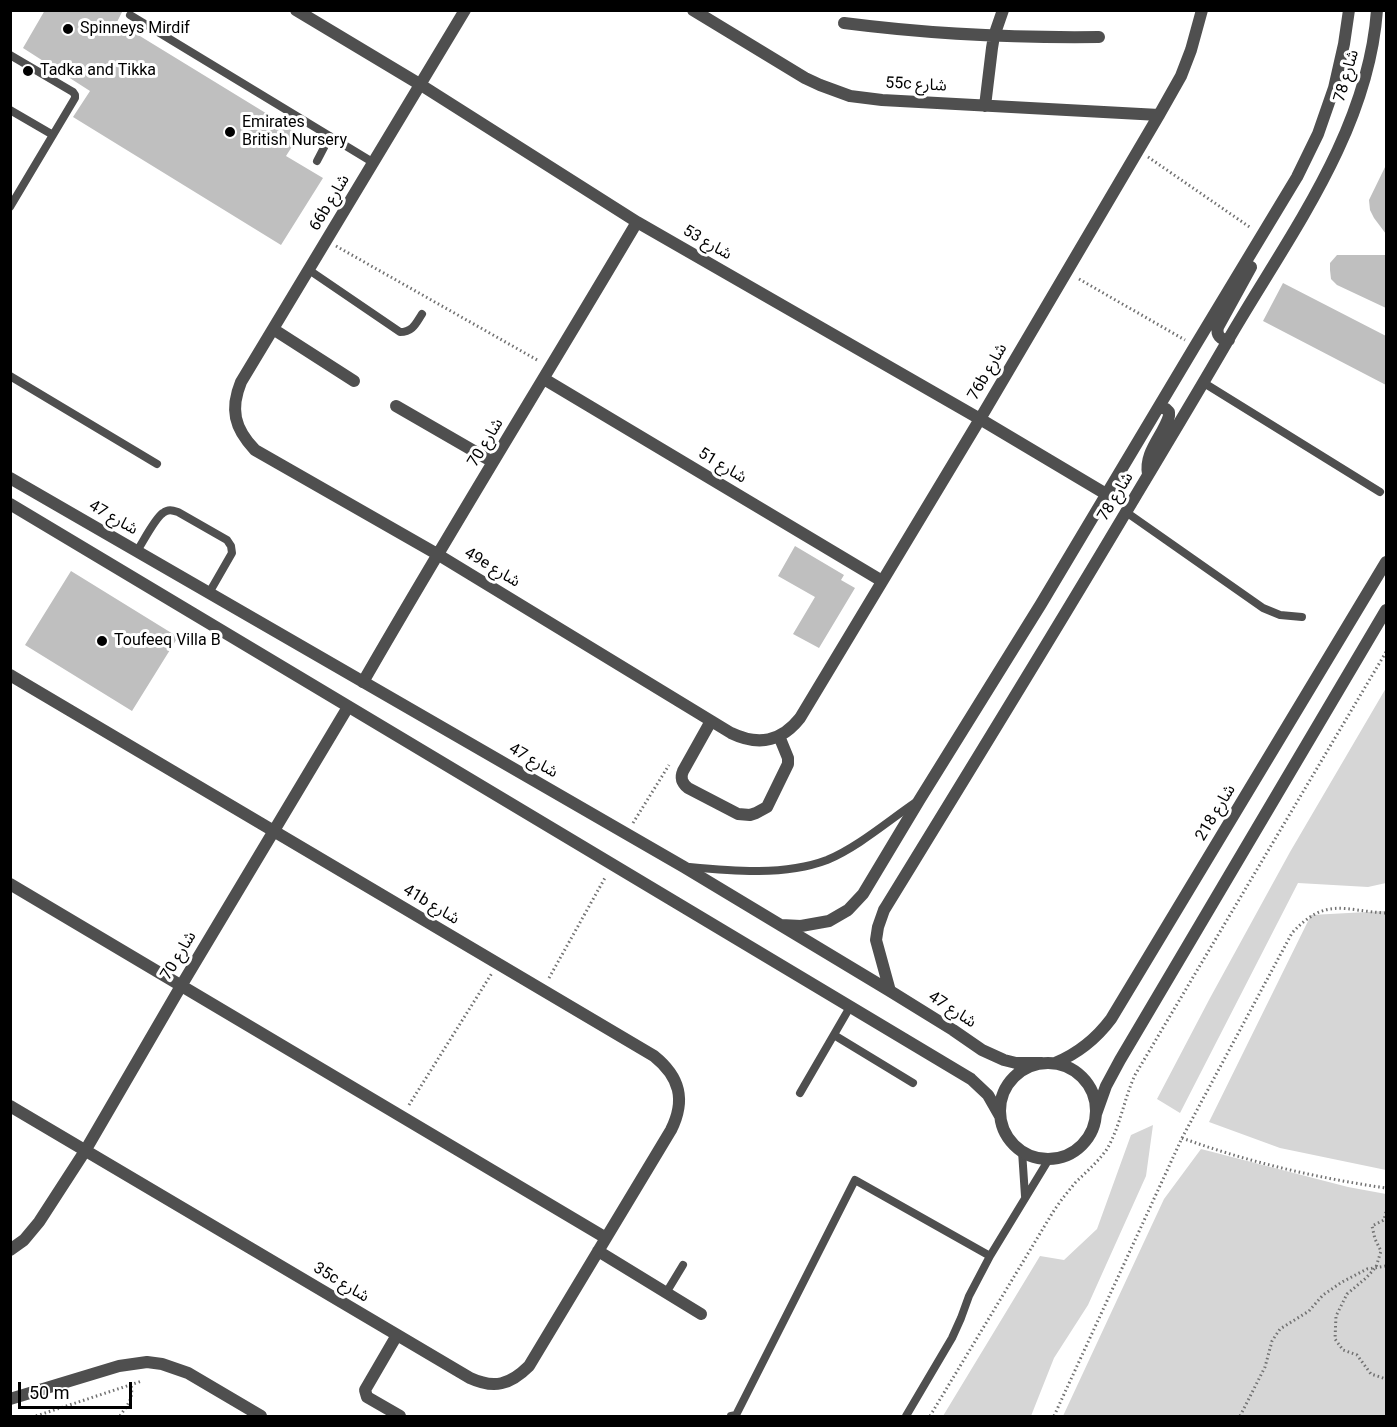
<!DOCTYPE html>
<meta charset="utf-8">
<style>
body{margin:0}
#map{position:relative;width:1397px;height:1427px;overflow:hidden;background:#fff;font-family:Roboto,sans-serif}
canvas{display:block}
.frame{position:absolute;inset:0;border:12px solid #000;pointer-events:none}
.scale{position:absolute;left:18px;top:1382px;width:114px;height:27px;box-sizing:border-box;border:3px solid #000;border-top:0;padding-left:8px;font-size:18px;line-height:21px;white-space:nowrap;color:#000;-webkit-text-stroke:4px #fff;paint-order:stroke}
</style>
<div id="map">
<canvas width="1397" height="1427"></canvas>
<div class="frame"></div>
<div class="scale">50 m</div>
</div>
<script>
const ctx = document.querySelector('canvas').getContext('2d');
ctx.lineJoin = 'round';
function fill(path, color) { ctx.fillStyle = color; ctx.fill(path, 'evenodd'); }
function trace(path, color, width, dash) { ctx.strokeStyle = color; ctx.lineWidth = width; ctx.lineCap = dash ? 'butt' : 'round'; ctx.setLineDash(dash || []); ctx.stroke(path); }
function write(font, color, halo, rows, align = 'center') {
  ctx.font = font + ' Roboto,"Noto Sans Arabic",sans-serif'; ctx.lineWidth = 6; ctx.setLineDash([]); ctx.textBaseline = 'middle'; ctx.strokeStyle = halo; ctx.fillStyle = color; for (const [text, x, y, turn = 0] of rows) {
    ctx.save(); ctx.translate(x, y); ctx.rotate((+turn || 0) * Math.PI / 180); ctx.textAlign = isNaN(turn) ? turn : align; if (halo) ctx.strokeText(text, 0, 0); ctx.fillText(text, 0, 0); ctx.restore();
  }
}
const green = new Path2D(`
 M 1386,688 L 1386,883 L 1368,887 L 1298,883 L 1180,1113 L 1157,1099 L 1210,998 L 1290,852 Z
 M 1386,911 L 1386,1170 L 1280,1148 L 1209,1122 L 1311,915 Z
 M 1153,1125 L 1146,1176 L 1088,1305 L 1054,1358 L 1031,1416 L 943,1416 L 1040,1256 L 1064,1260 L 1097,1229 L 1131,1135 Z
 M 1201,1149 L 1348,1187 L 1386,1194 L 1386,1416 L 1063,1416 L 1164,1199 Z`);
const building = new Path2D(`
 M 45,10 L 123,10 L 117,22 L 300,134 L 286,156 L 323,178 L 281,245 L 73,117 L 90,91 L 23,48 Z
 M 1386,165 L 1386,234 L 1374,218 L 1370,210 L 1369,200 Z
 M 1337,255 L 1386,255 L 1386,308 L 1337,285 L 1331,279 L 1330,270 L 1330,263 Z
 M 1283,283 L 1386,336 L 1386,385 L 1263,321 Z
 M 795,546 L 844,575 L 841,580 L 855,588 L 819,648 L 793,634 L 815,597 L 778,576 Z
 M 71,571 L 178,637 L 132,711 L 25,645 Z`);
const path = new Path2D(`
 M 1148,157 L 1251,228
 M 336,246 L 539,361
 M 1079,279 L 1185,340
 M 633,823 L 669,765
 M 549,978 L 606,876
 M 409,1105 L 492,973
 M 1182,1138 C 1248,1162 1317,1178 1386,1188
 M 1386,1212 L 1384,1220 L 1372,1226 L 1375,1239 L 1381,1251 L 1376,1267 L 1366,1278 L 1347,1294 L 1336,1316 L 1335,1339 L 1343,1350 L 1357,1355 L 1371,1374 L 1386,1379
 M 36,1416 L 142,1381
 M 120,1416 C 127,1405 134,1399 131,1385
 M 930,1416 L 1050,1217 C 1057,1205 1066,1194 1075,1183 C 1086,1172 1098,1162 1107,1149 C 1120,1127 1124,1099 1135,1075 L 1386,652
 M 1054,1416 L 1182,1138 L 1292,933 C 1326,896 1344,911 1386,913
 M 1240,1416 L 1265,1367 L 1272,1341 L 1280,1329 L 1309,1311 L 1323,1295 L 1342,1282 L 1367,1269 L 1386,1266`);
const service = new Path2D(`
 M 130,15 L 374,163
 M 10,55 L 73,92 L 75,95 L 75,98 L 10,207
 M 10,110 L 53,135
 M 317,161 L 330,136
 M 309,270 L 400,332 C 413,332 416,323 422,314
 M 10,376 L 157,464
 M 1204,383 L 1380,492
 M 1126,512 L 1263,608 L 1280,615 L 1302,617
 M 137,551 C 143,542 155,518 163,513 C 168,509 172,510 178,512 L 227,540 L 231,546 L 232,553 L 209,593
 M 689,867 C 732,871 785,876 827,860 C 858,847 888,821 916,802
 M 834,1035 L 913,1083
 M 800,1093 L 850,1007
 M 1022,1151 L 1025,1196
 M 990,1256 L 1049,1159
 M 666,1293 L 683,1265
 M 731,1416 L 736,1415 L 855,1180 L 990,1256 L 969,1296 L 961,1318 L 952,1338 L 906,1416`);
const minor = new Path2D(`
 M 296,10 L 421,85 L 637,222 L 980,419 L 1106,494
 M 465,10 L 241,382 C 230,409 234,428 255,450 L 437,554 L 731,733 C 758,746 781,742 800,718 L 980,419 L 1159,115 L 1181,76 L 1191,50 L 1202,10
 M 693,10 L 805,78 L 820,85 L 850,96 L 882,100 L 1159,115
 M 844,23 C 929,34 1013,38 1099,37
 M 985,106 L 992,48 L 994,36 L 1003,10
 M 273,329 L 354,381
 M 544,379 L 882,581
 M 396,406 L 493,462
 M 10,675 L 654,1056 C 680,1077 686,1100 671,1130 L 529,1366 C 510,1385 494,1389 470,1378 L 10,1106
 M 363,682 C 452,527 546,376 637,222
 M 711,721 L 683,771 C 680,778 682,783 688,788 L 738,814 L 750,815 L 756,813 L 767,807 L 788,764 L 788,758 L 779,736
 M 10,884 L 606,1238
 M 10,1250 L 24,1240 L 39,1222 L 85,1151 L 181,986 L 348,707
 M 598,1251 L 701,1314
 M 397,1335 L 365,1390 L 367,1397 L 400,1416`);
const tertiary = new Path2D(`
 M 1229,340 C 1220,340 1216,335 1218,327 L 1251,267
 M 1148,474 C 1144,452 1163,436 1169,416 L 1169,412 L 1166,409 L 1159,407
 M 10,478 L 684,867 L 890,991 L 953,1030 L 982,1050 L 1004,1060 L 1016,1063 L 1041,1063
 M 10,504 L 971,1079 L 988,1095 L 1000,1116
 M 781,925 L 801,926 L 829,921 L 848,910 L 863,894 L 920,799 L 1041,604 L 1195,346 L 1297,177 L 1318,134 L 1334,88 L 1344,44 L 1349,10
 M 890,991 L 876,940 L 878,927 L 884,910 C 965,778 1047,645 1126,512 C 1160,455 1194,399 1227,342 C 1287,238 1368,134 1377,10
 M 1055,1063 C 1079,1053 1096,1039 1111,1019 L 1386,562
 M1000 1111a48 48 0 1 1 96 0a48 48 0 1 1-96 0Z
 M 1096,1114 L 1106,1086 L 1120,1060 L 1386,610
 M 10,1399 L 119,1366 L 147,1362 L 162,1364 L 188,1373 L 261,1416`);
const markers = [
 [68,29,6,"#000"],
 [28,71,6,"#000"],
 [230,132,6,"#000"],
 [102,641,6,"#000"]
];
const poiNames = [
 ["Spinneys Mirdif",80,29],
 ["Tadka and Tikka",40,71],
 ["Emirates",242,123],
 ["British Nursery",242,141],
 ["Toufeeq Villa B",114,641]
];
const streetNames = [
 ["شارع 78",1347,76,-74],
 ["55c شارع",916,85,3],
 ["66b شارع",330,203,-59],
 ["شارع 53",707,243,30],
 ["76b شارع",988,372,-60],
 ["شارع 70",486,443,-59],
 ["شارع 51",722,466,31],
 ["شارع 78",1116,497,-59],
 ["شارع 47",113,518,30],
 ["49e شارع",492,568,31],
 ["شارع 47",533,761,30],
 ["شارع 218",1216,813,-59],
 ["41b شارع",431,905,31],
 ["شارع 70",179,956,-59],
 ["شارع 47",952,1010,33],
 ["35c شارع",341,1283,31]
];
fill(green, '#d6d6d6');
fill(building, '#bfbfbf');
trace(path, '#717171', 3, [1.5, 3]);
trace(service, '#4f4f4f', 8);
trace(minor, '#4f4f4f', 12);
trace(tertiary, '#4f4f4f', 12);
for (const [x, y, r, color] of markers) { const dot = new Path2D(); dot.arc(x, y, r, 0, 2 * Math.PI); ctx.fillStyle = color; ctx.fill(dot); trace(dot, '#fff', 2); }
write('16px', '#000', '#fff', poiNames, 'left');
write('16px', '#000', '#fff', streetNames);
</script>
